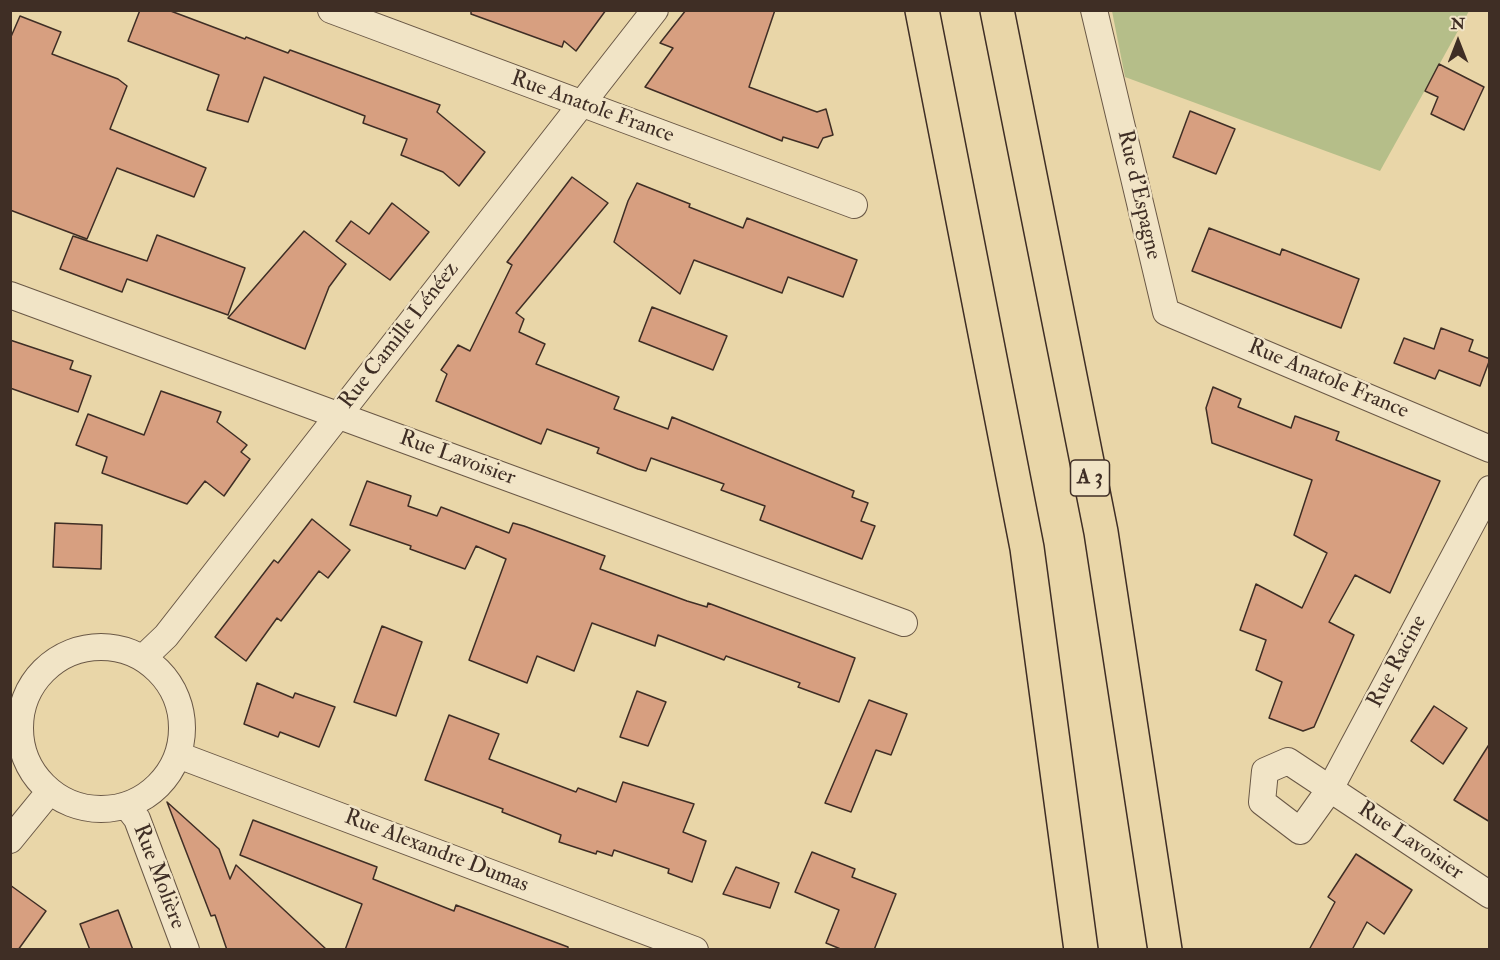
<!DOCTYPE html>
<meta charset="utf-8">
<style>
body{margin:0}
#map{position:relative;width:1500px;height:960px;overflow:hidden;background:#e9d6a8;font-family:"IM FELL Double Pica",serif}
canvas{display:block}
.frame{position:absolute;inset:0;border:12px solid #3f2e25;pointer-events:none}
.north{position:absolute;left:1428px;top:12px;width:60px;height:60px;-webkit-text-stroke:4px #f1e4c6;paint-order:stroke;rotate:0deg;font-size:16px;font-weight:700;line-height:24px;text-align:center;color:#3f2e25}
.north::after{content:'';display:block;margin:auto;width:21px;height:27px;background:#3f2e25;clip-path:polygon(50% 0,100% 100%,50% 72%,0 100%)}
</style>
<div id="map">
<canvas width="1500" height="960"></canvas>
<div class="frame"></div>
<div class="north">N</div>
</div>
<script>
const ctx = document.querySelector('canvas').getContext('2d');
ctx.lineJoin = 'round';
function fill(path, color) { ctx.fillStyle = color; ctx.fill(path, 'evenodd'); }
function trace(path, color, width, dash) { ctx.strokeStyle = color; ctx.lineWidth = width; ctx.lineCap = dash ? 'butt' : 'round'; ctx.setLineDash(dash || []); ctx.stroke(path); }
function write(font, color, halo, rows, align = 'center') {
  ctx.font = font + ' "IM FELL Double Pica",serif'; ctx.lineWidth = 5; ctx.setLineDash([]); ctx.textBaseline = 'middle'; ctx.strokeStyle = halo; ctx.fillStyle = color; for (const [text, x, y, turn = 0] of rows) {
    ctx.save(); ctx.translate(x, y); ctx.rotate((+turn || 0) * Math.PI / 180); ctx.textAlign = isNaN(turn) ? turn : align; if (halo) ctx.strokeText(text, 0, 0); ctx.fillText(text, 0, 0); ctx.restore();
  }
}
const green = new Path2D(`
 M 1112,11 L 1469,11 L 1380,171 L 1125,77 Z`);
const building = new Path2D(`
 M 140,10 L 168,10 L 245,39 L 246,37 L 288,53 L 290,50 L 440,105 L 437,112 L 485,152 L 459,186 L 443,172 L 401,155 L 407,139 L 363,123 L 365,116 L 264,77 L 248,122 L 207,110 L 219,75 L 128,41 Z
 M 471,10 L 606,10 L 576,51 L 564,41 L 562,47 L 471,14 Z
 M 686,10 L 775,10 L 749,87 L 817,112 L 826,109 L 833,135 L 823,138 L 818,148 L 783,137 L 782,141 L 645,87 L 673,48 L 660,43 Z
 M 20,16 L 61,32 L 52,54 L 118,79 L 127,86 L 110,129 L 206,168 L 194,197 L 117,168 L 87,239 L 10,210 L 10,39 Z
 M 1439,64 L 1484,87 L 1464,130 L 1431,114 L 1438,97 L 1425,91 Z
 M 1190,111 L 1235,129 L 1216,174 L 1173,157 Z
 M 572,177 L 608,203 L 516,313 L 524,319 L 519,332 L 545,344 L 536,364 L 619,397 L 614,409 L 668,429 L 672,417 L 854,491 L 852,497 L 868,503 L 861,521 L 875,526 L 862,559 L 760,520 L 765,506 L 721,490 L 724,484 L 651,458 L 646,471 L 638,469 L 597,453 L 599,448 L 547,429 L 541,444 L 436,401 L 447,374 L 441,370 L 458,345 L 470,351 L 512,265 L 507,262 Z
 M 637,183 L 690,204 L 689,207 L 743,228 L 747,218 L 857,260 L 843,297 L 788,277 L 782,293 L 694,260 L 680,294 L 614,242 L 628,201 Z
 M 392,203 L 429,232 L 390,280 L 336,241 L 351,221 L 369,234 Z
 M 1209,228 L 1280,255 L 1282,249 L 1359,279 L 1341,328 L 1192,271 Z
 M 304,231 L 346,264 L 329,287 L 305,349 L 228,318 Z
 M 157,235 L 245,268 L 228,315 L 127,279 L 122,292 L 60,269 L 73,236 L 147,261 Z
 M 652,307 L 727,336 L 713,370 L 639,341 Z
 M 1441,328 L 1473,340 L 1469,351 L 1490,359 L 1480,386 L 1439,370 L 1435,379 L 1394,363 L 1404,338 L 1434,349 Z
 M 10,340 L 73,361 L 70,369 L 91,376 L 78,412 L 10,388 Z
 M 1213,387 L 1241,399 L 1238,407 L 1291,428 L 1295,416 L 1339,432 L 1336,440 L 1440,481 L 1390,593 L 1355,575 L 1329,622 L 1354,635 L 1314,727 L 1303,731 L 1269,718 L 1282,682 L 1256,670 L 1266,640 L 1240,630 L 1256,584 L 1302,608 L 1327,553 L 1294,535 L 1312,480 L 1212,443 L 1206,408 Z
 M 161,391 L 221,412 L 217,422 L 247,445 L 241,452 L 250,459 L 224,496 L 205,481 L 187,504 L 102,473 L 107,457 L 76,445 L 88,414 L 144,435 Z
 M 367,481 L 411,496 L 408,506 L 437,516 L 441,507 L 509,533 L 513,523 L 524,526 L 605,556 L 600,569 L 687,601 L 707,607 L 708,603 L 855,658 L 839,702 L 798,687 L 800,683 L 726,656 L 724,660 L 658,635 L 655,646 L 592,623 L 574,671 L 537,656 L 527,683 L 469,660 L 506,559 L 476,546 L 465,569 L 410,549 L 411,546 L 350,525 Z
 M 312,519 L 350,550 L 328,578 L 319,571 L 281,621 L 277,618 L 246,661 L 215,637 L 274,560 L 278,563 Z
 M 55,523 L 102,525 L 101,569 L 53,567 Z
 M 382,626 L 422,642 L 396,716 L 354,702 Z
 M 257,683 L 293,698 L 295,693 L 335,707 L 319,747 L 280,732 L 278,737 L 244,724 Z
 M 637,691 L 666,702 L 648,746 L 620,737 Z
 M 869,700 L 907,714 L 891,755 L 876,750 L 851,812 L 825,803 Z
 M 1434,706 L 1467,728 L 1443,764 L 1411,741 Z
 M 449,715 L 499,734 L 489,759 L 576,792 L 578,788 L 616,802 L 623,782 L 694,804 L 683,832 L 706,841 L 692,882 L 668,873 L 669,869 L 614,850 L 612,856 L 597,851 L 596,854 L 559,842 L 561,835 L 502,812 L 503,809 L 425,780 Z
 M 1490,743 L 1490,822 L 1454,800 Z
 M 167,802 L 219,849 L 230,879 L 236,865 L 327,950 L 227,950 L 215,915 L 211,916 Z
 M 253,820 L 377,867 L 373,879 L 454,911 L 456,905 L 568,947 L 568,950 L 345,950 L 362,904 L 240,855 Z
 M 812,852 L 855,869 L 852,877 L 896,894 L 874,950 L 843,950 L 826,943 L 839,910 L 795,892 Z
 M 1356,854 L 1412,890 L 1384,934 L 1367,922 L 1352,950 L 1309,950 L 1335,902 L 1328,897 Z
 M 736,867 L 779,883 L 770,908 L 723,894 Z
 M 10,885 L 46,911 L 18,950 L 10,950 Z
 M 118,910 L 133,950 L 90,950 L 80,924 Z`);
const minor = new Path2D(`
 M 331,10 L 854,205
 M 1094,10 L 1166,312 L 1490,449
 M 10,295 L 904,623
 M 1490,489 L 1330,789 L 1300,831 L 1262,802 L 1265,771 L 1288,761 L 1490,895
 M20 728a81 81 0 1 1 162 0a81 81 0 1 1-162 0Z
 M 143,658 L 166,636 L 655,10
 M 178,755 L 695,950
 M 127,806 L 137,819 L 186,950
 M 10,840 L 50,791`);
const motorway = new Path2D(`
 M 922,10 L 1027,548 L 1081,950
 M 997,10 L 1101,532 L 1165,950`);
const shields = [
 [1090,478,39]
];
const shieldNames = [
 ["A 3",1090,478]
];
const streetNames = [
 ["Rue Anatole France",592,108,20],
 ["Rue d'Espagne",1138,195,77],
 ["Rue Camille Lénéez",400,336,-52],
 ["Rue Anatole France",1328,380,23],
 ["Rue Lavoisier",457,459,20],
 ["Rue Racine",1398,662,-62],
 ["Rue Lavoisier",1410,842,34],
 ["Rue Alexandre Dumas",436,852,21],
 ["Rue Molière",158,877,69]
];
fill(green, '#b5be89');
fill(building, '#d79f80');
trace(building, '#3f2e25', 1.5);
trace(minor, '#6a5846', 28);
trace(motorway, '#3f2e25', 36);
trace(minor, '#f1e4c6', 26);
trace(motorway, '#e9d6a8', 33);
for (const [x, y, w] of shields) { const box = new Path2D(); box.roundRect(x - w / 2, y - 18, w, 36, 4.5); ctx.fillStyle = '#f1e4c6'; ctx.fill(box); trace(box, '#3f2e25', 1.5); }
write('bold 21px', '#3f2e25', null, shieldNames);
write('22px', '#3f2e25', '#f1e4c6', streetNames);
</script>
